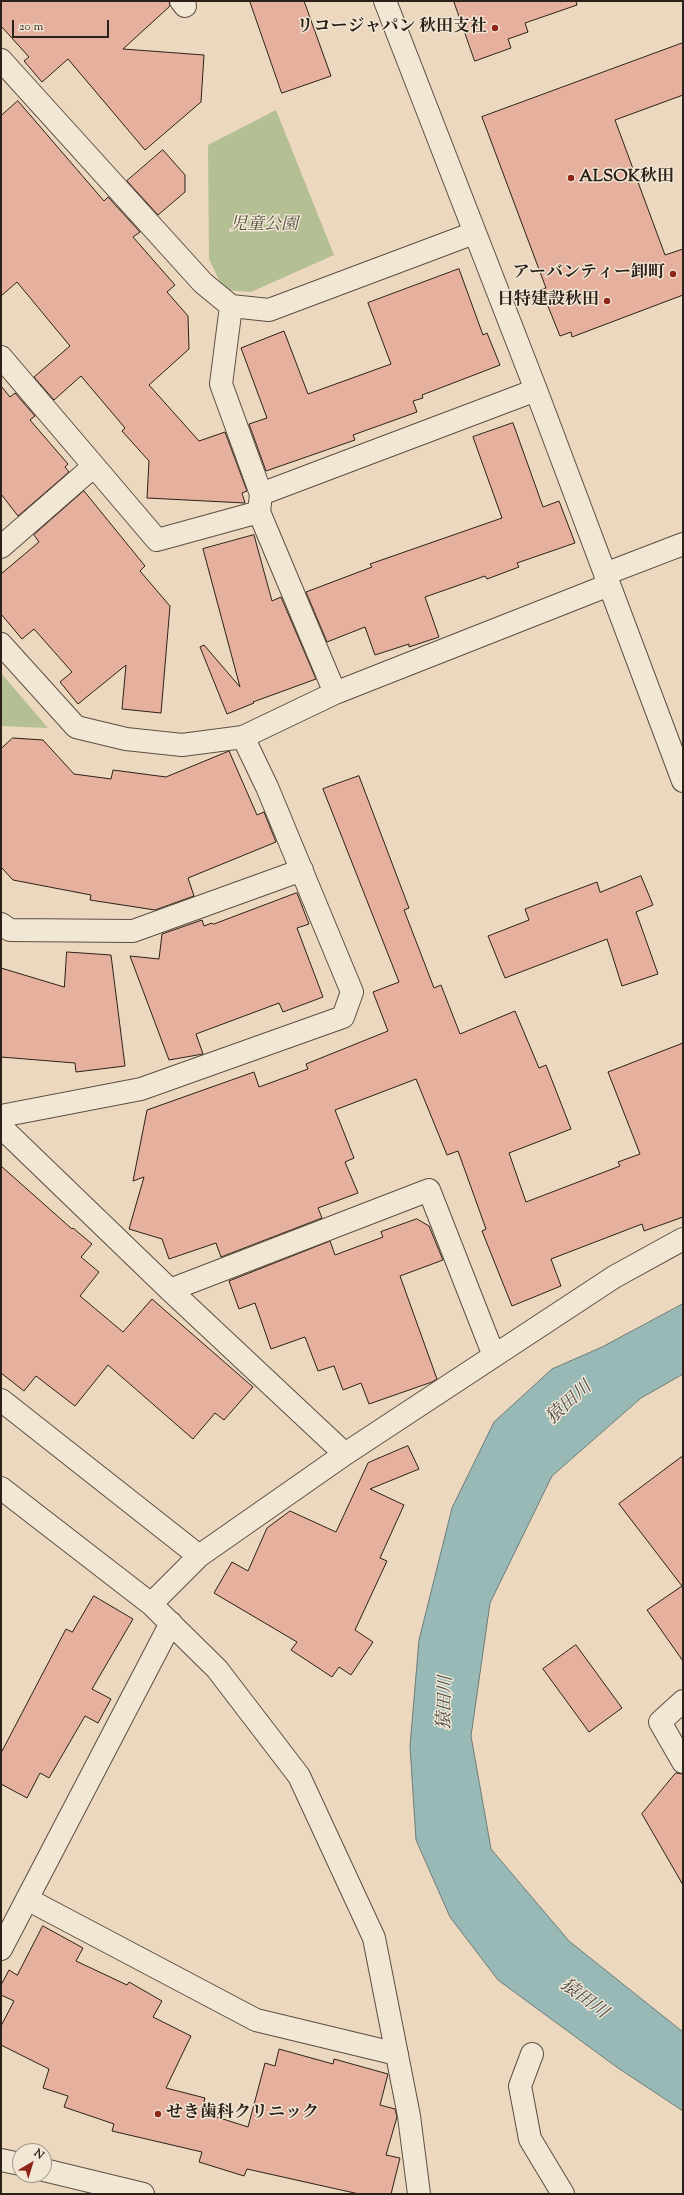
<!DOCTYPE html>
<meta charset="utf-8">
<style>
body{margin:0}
#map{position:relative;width:684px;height:2195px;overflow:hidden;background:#ebd8bf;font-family:"Sorts Mill Goudy",serif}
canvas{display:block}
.frame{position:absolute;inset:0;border:2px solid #2c2119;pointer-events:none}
.north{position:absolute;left:12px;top:2143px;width:40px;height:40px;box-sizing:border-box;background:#f2e6d5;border:1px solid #a3978a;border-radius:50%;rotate:38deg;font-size:11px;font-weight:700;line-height:16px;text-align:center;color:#2c2119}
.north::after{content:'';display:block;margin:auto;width:14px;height:18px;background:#8f2418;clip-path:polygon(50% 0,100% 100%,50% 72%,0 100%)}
.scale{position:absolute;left:12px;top:20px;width:97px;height:18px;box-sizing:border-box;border:2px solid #2c2119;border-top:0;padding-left:5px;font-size:12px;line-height:14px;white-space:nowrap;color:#2c2119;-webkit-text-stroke:3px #f2e6d5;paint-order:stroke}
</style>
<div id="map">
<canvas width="684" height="2195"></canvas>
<div class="frame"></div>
<div class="north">N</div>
<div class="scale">20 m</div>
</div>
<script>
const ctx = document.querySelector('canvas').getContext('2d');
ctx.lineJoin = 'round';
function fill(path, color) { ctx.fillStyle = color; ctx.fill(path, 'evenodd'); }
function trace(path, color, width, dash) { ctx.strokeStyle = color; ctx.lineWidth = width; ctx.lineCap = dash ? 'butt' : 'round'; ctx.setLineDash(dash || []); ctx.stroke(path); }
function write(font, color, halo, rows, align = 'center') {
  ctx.font = font + ' "Sorts Mill Goudy","Noto Serif JP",serif'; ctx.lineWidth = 3; ctx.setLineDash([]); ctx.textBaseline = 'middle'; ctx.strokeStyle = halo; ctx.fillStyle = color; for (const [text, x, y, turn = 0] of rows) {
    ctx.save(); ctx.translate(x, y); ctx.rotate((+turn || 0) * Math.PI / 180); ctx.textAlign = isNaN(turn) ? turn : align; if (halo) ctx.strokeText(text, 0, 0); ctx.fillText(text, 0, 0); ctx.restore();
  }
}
const green = new Path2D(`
 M 276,110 L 334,255 L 251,292 L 224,290 L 209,259 L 208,145 Z
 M 1,673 L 48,728 L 1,726 Z`);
const water = new Path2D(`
 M 683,1304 L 683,1374 L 641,1398 L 552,1476 L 490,1603 L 471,1736 L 491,1849 L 569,1941 L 683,2032 L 683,2111 L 618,2068 L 498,1980 L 450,1917 L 416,1840 L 410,1746 L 419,1640 L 452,1508 L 494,1422 L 552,1369 L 602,1347 Z`);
const building = new Path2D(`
 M 1,1 L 169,1 L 170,6 L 123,49 L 204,55 L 201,102 L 145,150 L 68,59 L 42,82 L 24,61 L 29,57 L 1,26 Z
 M 250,1 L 304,1 L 331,76 L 282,93 Z
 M 454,1 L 576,1 L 577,5 L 525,23 L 528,32 L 508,39 L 511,48 L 475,61 Z
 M 683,43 L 683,95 L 615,120 L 665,255 L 683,249 L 683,295 L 572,337 L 571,332 L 560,336 L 541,289 L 546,288 L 482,117 Z
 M 18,101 L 104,201 L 108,197 L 140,232 L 133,237 L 175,285 L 167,292 L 188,316 L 189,349 L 149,385 L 199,441 L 225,432 L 247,491 L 242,493 L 245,503 L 147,498 L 149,461 L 122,431 L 125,428 L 81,376 L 54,400 L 34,377 L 70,346 L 17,282 L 1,296 L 1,116 Z
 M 163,150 L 185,175 L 185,192 L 158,215 L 127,181 Z
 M 459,269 L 483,335 L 487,333 L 500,365 L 422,395 L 423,398 L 413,401 L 417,412 L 353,435 L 355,440 L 266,471 L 249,424 L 267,418 L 241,348 L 284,331 L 308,394 L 391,364 L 368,303 Z
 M 1,386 L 10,397 L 15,393 L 35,416 L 30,420 L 68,464 L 65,467 L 69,472 L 18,516 L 1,494 Z
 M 513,423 L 543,507 L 559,501 L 575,543 L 517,563 L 519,567 L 487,579 L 485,576 L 425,597 L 439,637 L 409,647 L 409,644 L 375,655 L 365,627 L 327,642 L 306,592 L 372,567 L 370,564 L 502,518 L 473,437 Z
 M 84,491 L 145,566 L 140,571 L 170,606 L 161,713 L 122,709 L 126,665 L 78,704 L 60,682 L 72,672 L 34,629 L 22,639 L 1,614 L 1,574 L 39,542 L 34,535 Z
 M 254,535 L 272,601 L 281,597 L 316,679 L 253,702 L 254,703 L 227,714 L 200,647 L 204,645 L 240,687 L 203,549 Z
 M 13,738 L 43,740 L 74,774 L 111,779 L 113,770 L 166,777 L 229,751 L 257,815 L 264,812 L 276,842 L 188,878 L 194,896 L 155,910 L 90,900 L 91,895 L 13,880 L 1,867 L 1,749 Z
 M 359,776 L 409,908 L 404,910 L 434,988 L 441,985 L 460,1034 L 515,1011 L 539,1068 L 546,1065 L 571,1129 L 509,1153 L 526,1202 L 620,1166 L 618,1162 L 640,1154 L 608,1072 L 683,1043 L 683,1217 L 644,1231 L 642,1224 L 551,1259 L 561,1286 L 512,1306 L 482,1231 L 486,1229 L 458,1151 L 447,1155 L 416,1079 L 335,1110 L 354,1158 L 345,1162 L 358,1193 L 318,1208 L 322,1218 L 221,1257 L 216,1243 L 169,1259 L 162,1239 L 129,1229 L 144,1177 L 133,1181 L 147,1110 L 254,1072 L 259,1087 L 308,1069 L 306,1064 L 388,1031 L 373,992 L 399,982 L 323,789 Z
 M 641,876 L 653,905 L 636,912 L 658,974 L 622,986 L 607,939 L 505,978 L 488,936 L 529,920 L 525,909 L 597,882 L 600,892 Z
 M 297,893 L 309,924 L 297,928 L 323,997 L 283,1012 L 279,1003 L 196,1034 L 203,1054 L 169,1060 L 130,956 L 159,959 L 162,934 L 202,920 L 204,926 L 212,923 L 213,924 Z
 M 67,952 L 111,955 L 125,1066 L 76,1072 L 75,1063 L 1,1057 L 1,968 L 64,987 Z
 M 1,1166 L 72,1229 L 73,1228 L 92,1244 L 81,1257 L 99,1272 L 80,1296 L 123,1332 L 152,1299 L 253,1387 L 224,1420 L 215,1413 L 193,1439 L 108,1365 L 75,1406 L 36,1376 L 24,1391 L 1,1373 Z
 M 417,1219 L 429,1226 L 443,1260 L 400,1276 L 437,1379 L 432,1382 L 369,1404 L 361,1383 L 343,1390 L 334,1366 L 318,1371 L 305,1337 L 271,1349 L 255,1303 L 239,1309 L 229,1281 L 330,1241 L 335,1255 L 383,1237 L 381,1232 Z
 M 408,1446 L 419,1469 L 370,1489 L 404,1505 L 380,1558 L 387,1561 L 355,1630 L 373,1642 L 351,1675 L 339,1667 L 332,1677 L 291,1650 L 297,1642 L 214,1593 L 232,1562 L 248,1571 L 267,1528 L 290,1511 L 336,1532 L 368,1463 Z
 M 683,1456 L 683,1661 L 647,1610 L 682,1586 L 619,1504 Z
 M 94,1596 L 133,1619 L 92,1689 L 111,1699 L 98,1723 L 85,1716 L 49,1778 L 40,1773 L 27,1798 L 1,1784 L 1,1753 L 66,1629 L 72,1632 Z
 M 576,1645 L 622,1708 L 589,1732 L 543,1669 Z
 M 676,1773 L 683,1774 L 683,1885 L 642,1814 Z
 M 43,1926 L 83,1948 L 76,1961 L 127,1985 L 129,1982 L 162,2001 L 153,2017 L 191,2036 L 166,2088 L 205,2098 L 201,2112 L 248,2127 L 265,2063 L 275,2066 L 279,2049 L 333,2064 L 334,2059 L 388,2074 L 380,2105 L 395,2109 L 397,2117 L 386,2155 L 400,2158 L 391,2194 L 359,2194 L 247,2169 L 244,2176 L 199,2162 L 202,2152 L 112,2131 L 114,2124 L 64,2107 L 68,2096 L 43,2088 L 49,2069 L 1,2045 L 1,2026 L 14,2001 L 1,1995 L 1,1985 L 9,1970 L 17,1975 Z`);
const minor = new Path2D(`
 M 181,1 L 185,6
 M 385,1 L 536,390 L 683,781
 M 1,60 L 203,283 L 231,306 L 269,310 L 474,233
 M 231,306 L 221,384 L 261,494 L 259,512 L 335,693
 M 1,357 L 94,466 L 1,547
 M 94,466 L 157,540 L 259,512
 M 261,494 L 536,390
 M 605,574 L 683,544
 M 1,644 L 76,727 L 126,739 L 182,745 L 243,737 L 335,693 L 609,585
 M 1,924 L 10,930 L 133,931 L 302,870
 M 1,1116 L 141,1089 L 343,1017 L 352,992 L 267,787 L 243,737
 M 1,1127 L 170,1290 L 345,1454
 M 170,1290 L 429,1190 L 494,1356
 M 1,1400 L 199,1556
 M 1,1488 L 151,1604 L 217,1669 L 299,1776 L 374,1938 L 409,2116 L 419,2194
 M 151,1604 L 199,1556 L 345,1454 L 614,1277 L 683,1239
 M 683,1701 L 660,1722 L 683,1762
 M 27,1899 L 256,2020 L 397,2054
 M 1,1949 L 171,1623
 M 532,2054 L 520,2086 L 530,2139 L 563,2194
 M 1,2160 L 20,2164
 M 44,2170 L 143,2194`);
const markers = [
 [495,28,4,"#8f2418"],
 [571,178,4,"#8f2418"],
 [673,274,4,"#8f2418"],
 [607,301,4,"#8f2418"],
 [158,2114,4,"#8f2418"]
];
const poiNames = [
 ["リコージャパン 秋田支社",487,28],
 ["ALSOK秋田",579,178,"left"],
 ["アーバンティー卸町",665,274],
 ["日特建設秋田",599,301],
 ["せき歯科クリニック",166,2114,"left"]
];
const parkNames = [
 ["児童公園",264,226]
];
const waterNames = [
 ["猿田川",570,1404,-42],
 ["猿田川",447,1703,-88],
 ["猿田川",583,2000,37]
];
fill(green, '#b4bf94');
fill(water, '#99b9b6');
trace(water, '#6d7c77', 1);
fill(building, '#e5b09d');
trace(building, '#2c2119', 1);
trace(minor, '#5c4f42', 24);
trace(minor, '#f2e6d5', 22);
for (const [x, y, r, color] of markers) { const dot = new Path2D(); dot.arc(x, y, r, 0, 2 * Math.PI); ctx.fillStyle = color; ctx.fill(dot); trace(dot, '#f2e6d5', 1.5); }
write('bold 17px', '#2c2119', '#f2e6d5', poiNames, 'right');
write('italic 17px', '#55503e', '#f2e6d5', parkNames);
write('italic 18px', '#4d4f48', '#f2e6d5', waterNames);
</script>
